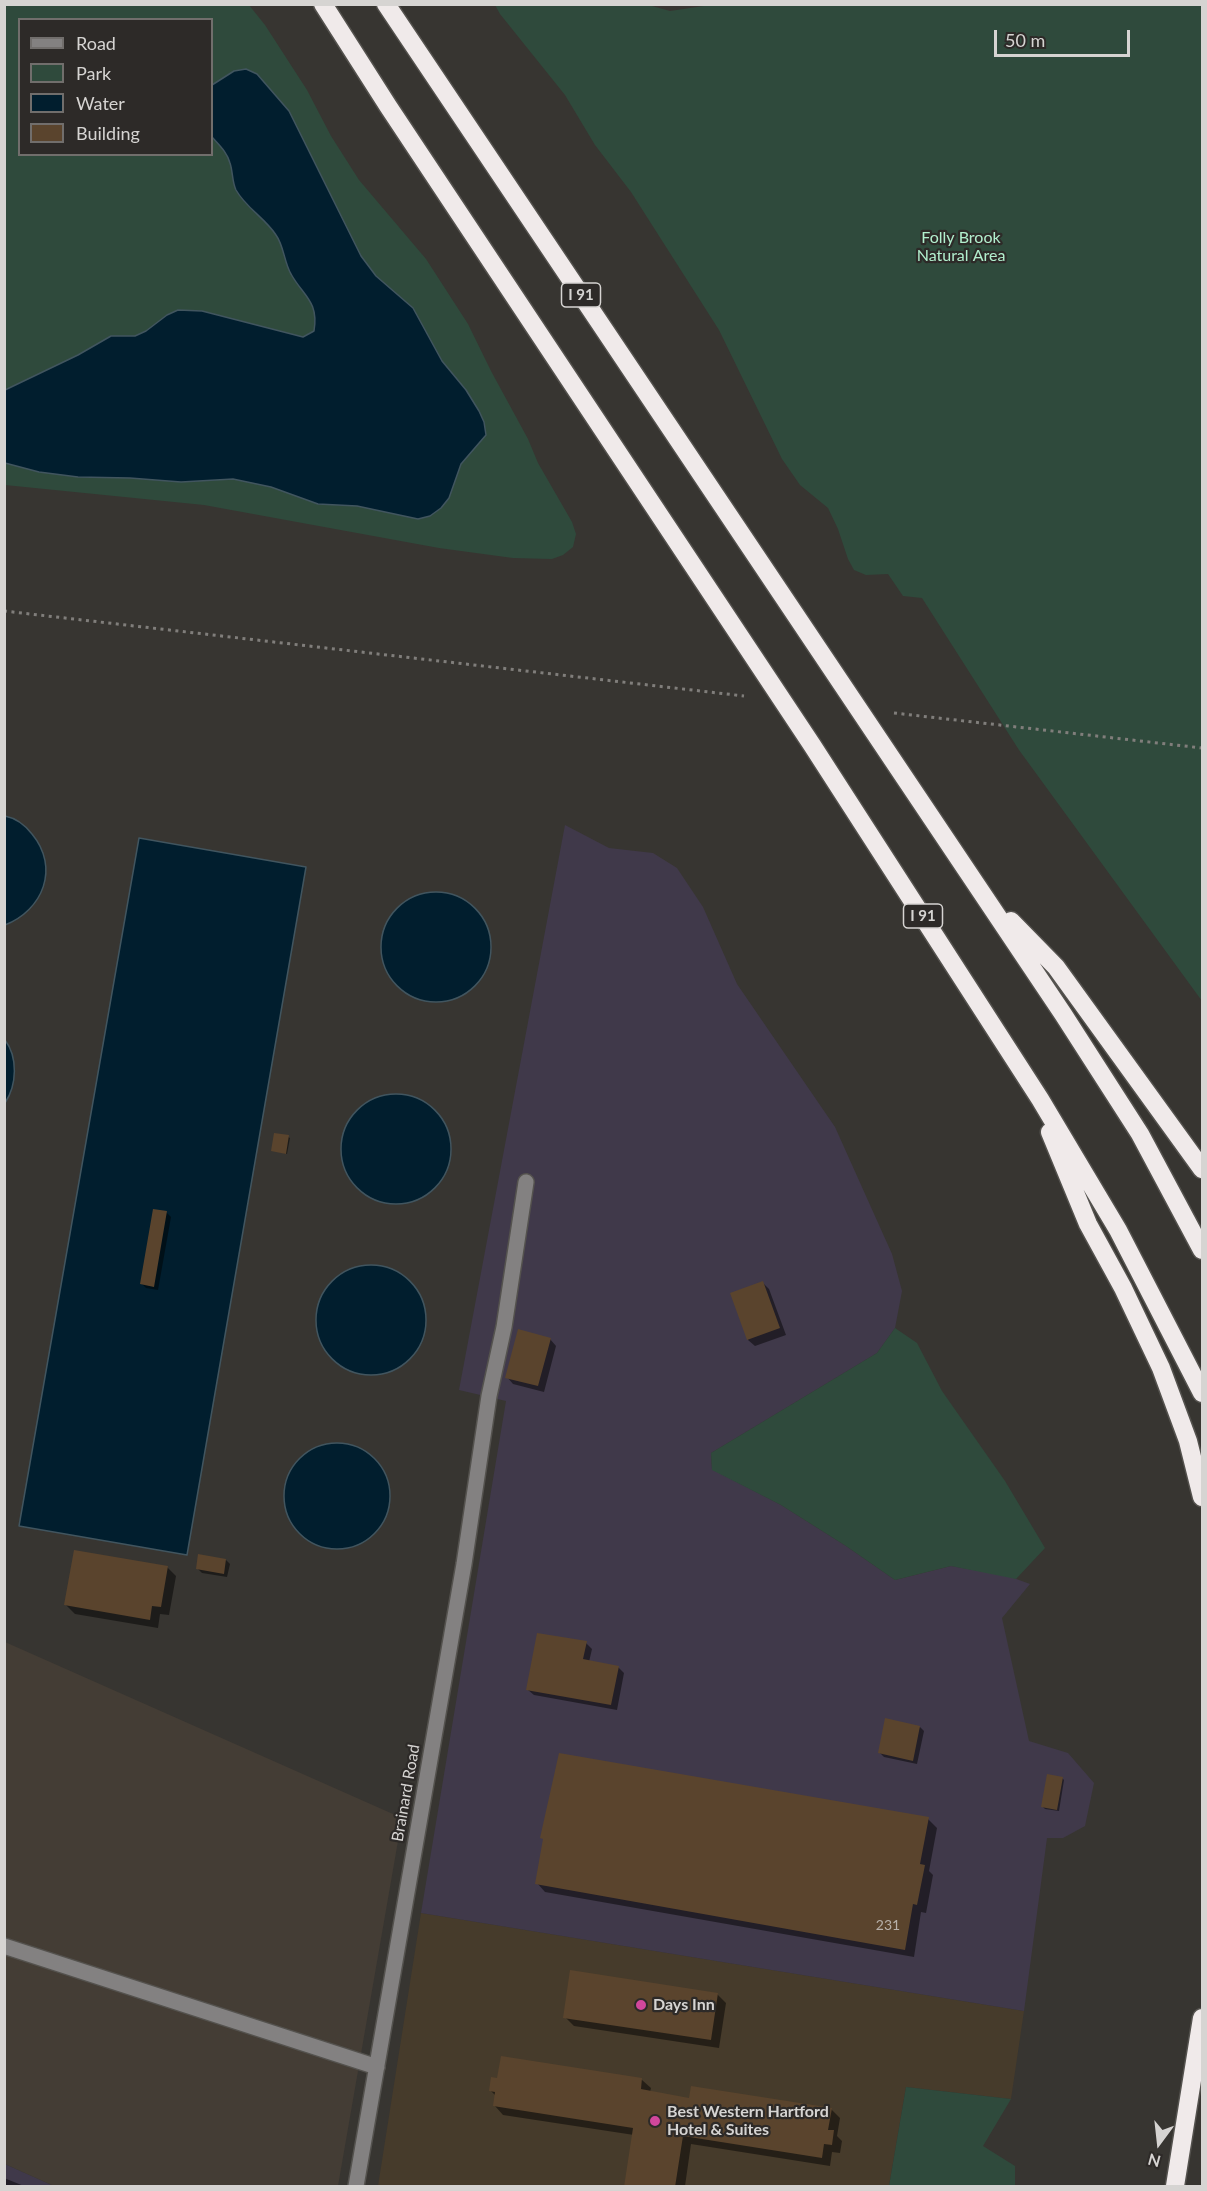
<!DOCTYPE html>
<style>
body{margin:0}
#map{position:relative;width:1207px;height:2191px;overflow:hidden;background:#373531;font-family:Lato,sans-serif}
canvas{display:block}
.frame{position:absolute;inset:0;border:6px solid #d6d4d2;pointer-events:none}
.legend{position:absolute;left:18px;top:18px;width:195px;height:138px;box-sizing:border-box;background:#2d2a28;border:2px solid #716e6c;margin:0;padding:8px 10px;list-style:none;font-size:18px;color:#d6d4d2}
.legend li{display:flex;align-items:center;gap:12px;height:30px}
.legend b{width:30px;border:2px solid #716e6c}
.north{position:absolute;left:1129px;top:2113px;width:60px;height:60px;-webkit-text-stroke:4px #2d2a28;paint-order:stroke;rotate:195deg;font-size:16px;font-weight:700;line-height:24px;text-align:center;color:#d6d4d2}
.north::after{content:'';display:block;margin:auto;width:21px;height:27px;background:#d6d4d2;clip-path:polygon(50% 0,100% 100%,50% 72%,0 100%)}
.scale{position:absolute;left:994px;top:30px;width:136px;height:27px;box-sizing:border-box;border:3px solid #d6d4d2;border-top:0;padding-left:8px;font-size:18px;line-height:21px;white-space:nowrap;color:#d6d4d2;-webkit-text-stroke:4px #2d2a28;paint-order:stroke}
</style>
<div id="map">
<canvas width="1207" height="2191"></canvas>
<div class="frame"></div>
<ul class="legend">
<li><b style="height:8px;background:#838181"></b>Road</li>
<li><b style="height:16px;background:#2f4a3c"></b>Park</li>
<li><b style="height:16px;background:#011e2e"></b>Water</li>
<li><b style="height:16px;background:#5a442d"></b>Building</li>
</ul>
<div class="north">N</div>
<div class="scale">50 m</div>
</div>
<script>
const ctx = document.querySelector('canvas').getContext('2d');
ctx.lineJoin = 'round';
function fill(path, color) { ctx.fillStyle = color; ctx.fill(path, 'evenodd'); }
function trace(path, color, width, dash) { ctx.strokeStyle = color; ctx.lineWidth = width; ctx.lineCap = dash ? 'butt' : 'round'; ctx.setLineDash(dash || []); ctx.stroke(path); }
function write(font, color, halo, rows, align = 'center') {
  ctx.font = font + ' Lato,sans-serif'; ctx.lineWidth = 4.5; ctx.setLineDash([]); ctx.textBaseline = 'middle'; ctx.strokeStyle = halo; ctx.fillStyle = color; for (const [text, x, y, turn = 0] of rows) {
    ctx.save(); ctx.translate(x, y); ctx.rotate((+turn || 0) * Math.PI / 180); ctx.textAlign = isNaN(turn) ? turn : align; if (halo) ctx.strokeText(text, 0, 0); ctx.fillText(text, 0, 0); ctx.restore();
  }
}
const commercial = new Path2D(`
 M 421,1913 L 1024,2011 L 1011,2099 L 906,2087 L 889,2186 L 378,2186 Z`);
const industrial = new Path2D(`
 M 565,825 L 609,848 L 653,853 L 677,868 L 703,907 L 737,984 L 835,1127 L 892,1254 L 902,1291 L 895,1328 L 877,1353 L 711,1453 L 712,1469 L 781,1505 L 846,1546 L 895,1580 L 951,1566 L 1008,1576 L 1030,1584 L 1002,1618 L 1029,1741 L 1068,1753 L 1094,1783 L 1085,1826 L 1063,1838 L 1047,1838 L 1024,2011 L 421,1913 L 506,1401 L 459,1390 Z
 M 5,2164 L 54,2186 L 5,2186 Z`);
const built = new Path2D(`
 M 5,1642 L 402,1818 L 338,2186 L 54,2186 L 5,2164 Z`);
const green = new Path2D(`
 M 645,4 L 670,11 L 717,4 L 1202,5 L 1202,1001 L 1019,750 L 922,598 L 903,596 L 888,574 L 866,575 L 854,570 L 848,559 L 838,529 L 828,508 L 800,485 L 782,459 L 719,330 L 631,192 L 595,145 L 565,95 L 500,14 L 495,5 Z
 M 4,5 L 249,5 L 265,25 L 307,90 L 331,136 L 359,180 L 426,259 L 468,324 L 491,371 L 528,439 L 538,463 L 572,522 L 576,534 L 573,547 L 563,555 L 552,559 L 513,558 L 439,548 L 204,505 L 5,485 ZM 20,20 L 212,20 L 212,154 L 20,154 ZM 257,74 L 289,111 L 305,146 L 328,188 ZM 393,291 L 413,308 L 442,361 L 466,390 L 484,422 Z
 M 895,1328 L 917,1343 L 942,1391 L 1005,1481 L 1045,1548 L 1016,1579 L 951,1566 L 895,1580 L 846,1546 L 781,1505 L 712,1470 L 711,1453 L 877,1353 Z
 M 906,2087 L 1011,2099 L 983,2146 L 1015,2166 L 1015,2186 L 889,2186 Z`);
const water = new Path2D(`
 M 246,69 L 257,74 L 289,111 L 361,256 L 376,276 L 413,308 L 442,361 L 466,390 L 479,411 L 484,422 L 486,435 L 461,464 L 449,498 L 441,508 L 430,516 L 418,519 L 357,506 L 318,504 L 271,487 L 233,479 L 181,482 L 130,478 L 78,477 L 39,472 L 5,463 L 5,390 L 78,355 L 111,336 L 135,336 L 146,331 L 167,315 L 178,310 L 202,311 L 303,337 L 314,331 C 319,301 303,296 291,274 C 284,262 284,246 276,235 C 265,218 246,208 236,190 C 232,182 233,172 230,163 C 227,152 219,145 212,137 L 212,85 L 234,71 Z
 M 5,816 C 15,818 25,825 32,834 C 60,868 43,910 5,925 Z
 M 139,838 L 306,867 L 187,1555 L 19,1526 Z
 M381 947a55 55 0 1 1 110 0a55 55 0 1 1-110 0Z
 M 5,1040 C 18,1057 17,1085 5,1103 Z
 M341 1149a55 55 0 1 1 110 0a55 55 0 1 1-110 0Z
 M316 1320a55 55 0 1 1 110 0a55 55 0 1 1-110 0Z
 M284 1496a53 53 0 1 1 106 0a53 53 0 1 1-106 0Z`);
const shadow = new Path2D(`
 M 288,1137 L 290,1138 L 287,1154 L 272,1150 Z
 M 154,1211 L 167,1213 L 171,1217 L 158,1290 L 146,1288 L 142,1284 Z
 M 763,1283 L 769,1289 L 786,1335 L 755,1346 L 748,1340 L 732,1294 Z
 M 550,1339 L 556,1346 L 544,1392 L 513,1384 L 507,1377 Z
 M 226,1560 L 230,1564 L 227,1577 L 202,1573 L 198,1569 Z
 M 167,1567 L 176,1576 L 169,1615 L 160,1614 L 158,1628 L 75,1614 L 66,1605 Z
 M 586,1643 L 592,1649 L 589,1662 L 618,1667 L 624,1673 L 617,1710 L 534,1695 L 528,1690 Z
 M 920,1727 L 924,1731 L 917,1764 L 884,1757 L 880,1753 Z
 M 1062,1778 L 1064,1780 L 1059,1811 L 1045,1809 L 1043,1807 Z
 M 928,1819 L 937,1828 L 929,1871 L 933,1875 L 926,1913 L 921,1912 L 914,1957 L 545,1892 L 537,1883 Z
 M 717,1994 L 726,2003 L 719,2048 L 574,2026 L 565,2017 Z
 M 642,2080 L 651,2088 L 650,2092 L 690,2099 L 831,2109 L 840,2118 L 837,2136 L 842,2141 L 840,2153 L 832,2152 L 830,2166 L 691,2144 L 685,2186 L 626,2186 L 634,2135 L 503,2115 L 495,2106 L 496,2096 L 490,2090 Z
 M 4,2178 L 24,2186 L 4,2186 Z`);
const building = new Path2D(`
 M 274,1133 L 289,1135 L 286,1154 L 271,1151 Z
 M 153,1209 L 167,1211 L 154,1287 L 140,1284 Z
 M 763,1281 L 780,1328 L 747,1340 L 730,1293 Z
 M 518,1329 L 551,1338 L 538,1386 L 505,1378 Z
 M 74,1550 L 168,1566 L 161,1607 L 152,1606 L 150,1620 L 64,1605 Z
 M 198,1554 L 226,1559 L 224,1574 L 196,1569 Z
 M 537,1633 L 587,1641 L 583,1659 L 619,1666 L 611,1705 L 526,1690 Z
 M 885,1718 L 920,1726 L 913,1761 L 878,1753 Z
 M 559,1753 L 929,1817 L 920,1864 L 925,1865 L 917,1905 L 913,1904 L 905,1950 L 535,1884 L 543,1839 L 540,1838 Z
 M 1047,1774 L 1063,1777 L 1057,1810 L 1041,1807 Z
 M 570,1970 L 718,1993 L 711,2040 L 563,2018 Z
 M 501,2056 L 642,2078 L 641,2089 L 689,2098 L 691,2086 L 832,2108 L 828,2130 L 834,2130 L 832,2145 L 824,2144 L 822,2158 L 683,2136 L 675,2187 L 624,2187 L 633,2128 L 493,2106 L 495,2092 L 489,2091 L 491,2077 L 497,2078 Z`);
const path = new Path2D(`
 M 4,611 L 744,696
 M 894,713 L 1202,748`);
const minor = new Path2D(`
 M 4,1946 L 377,2067
 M 356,2186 L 464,1564 L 489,1396 L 504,1327 L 526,1182`);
const highway = new Path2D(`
 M 323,4 L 388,106 L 812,745 L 1040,1099 L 1118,1230 L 1202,1393
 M 386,4 L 1063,1014 L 1140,1134 L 1202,1250
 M 1011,921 L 1056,967 L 1202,1169
 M 1050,1132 L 1088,1224 L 1123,1288 L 1161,1368 L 1188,1441 L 1202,1497
 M 1175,2186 L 1202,2018`);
const markers = [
 [641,2005,6,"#d1479c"],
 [655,2121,6,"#d1479c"]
];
const numberNames = [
 ["231",888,1925]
];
const shields = [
 [581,295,39],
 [923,916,39]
];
const shieldNames = [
 ["I 91",581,295],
 ["I 91",923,916]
];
const parkNames = [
 ["Folly Brook",961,238],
 ["Natural Area",961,256]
];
const streetNames = [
 ["Brainard Road",406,1793,-80]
];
const poiNames = [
 ["Days Inn",653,2005],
 ["Best Western Hartford",667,2112],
 ["Hotel & Suites",667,2130]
];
fill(commercial, '#463b2b');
fill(industrial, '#40394a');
fill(built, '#443d35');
fill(green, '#2f4a3c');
fill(water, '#011e2e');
trace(water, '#41555f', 1.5);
fill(shadow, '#0007');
fill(building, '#5a442d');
trace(minor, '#54524e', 18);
trace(highway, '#54524e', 21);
trace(path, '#807e7b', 3, [3, 4.5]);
trace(minor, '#838181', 15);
trace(highway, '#f0eaea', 18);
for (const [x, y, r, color] of markers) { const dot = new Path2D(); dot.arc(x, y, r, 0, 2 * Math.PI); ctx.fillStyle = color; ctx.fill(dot); trace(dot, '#2d2a28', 2); }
write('14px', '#b7b0a9', null, numberNames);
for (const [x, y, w] of shields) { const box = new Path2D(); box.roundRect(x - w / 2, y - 12, w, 24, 4.5); ctx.fillStyle = '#2d2a28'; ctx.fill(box); trace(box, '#d6d4d2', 1.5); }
write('bold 15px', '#d6d4d2', null, shieldNames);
write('16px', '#b1eecd', '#2d2a28', parkNames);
write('16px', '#d6d4d2', '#2d2a28', streetNames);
write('bold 16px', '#d6d4d2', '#2d2a28', poiNames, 'left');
</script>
